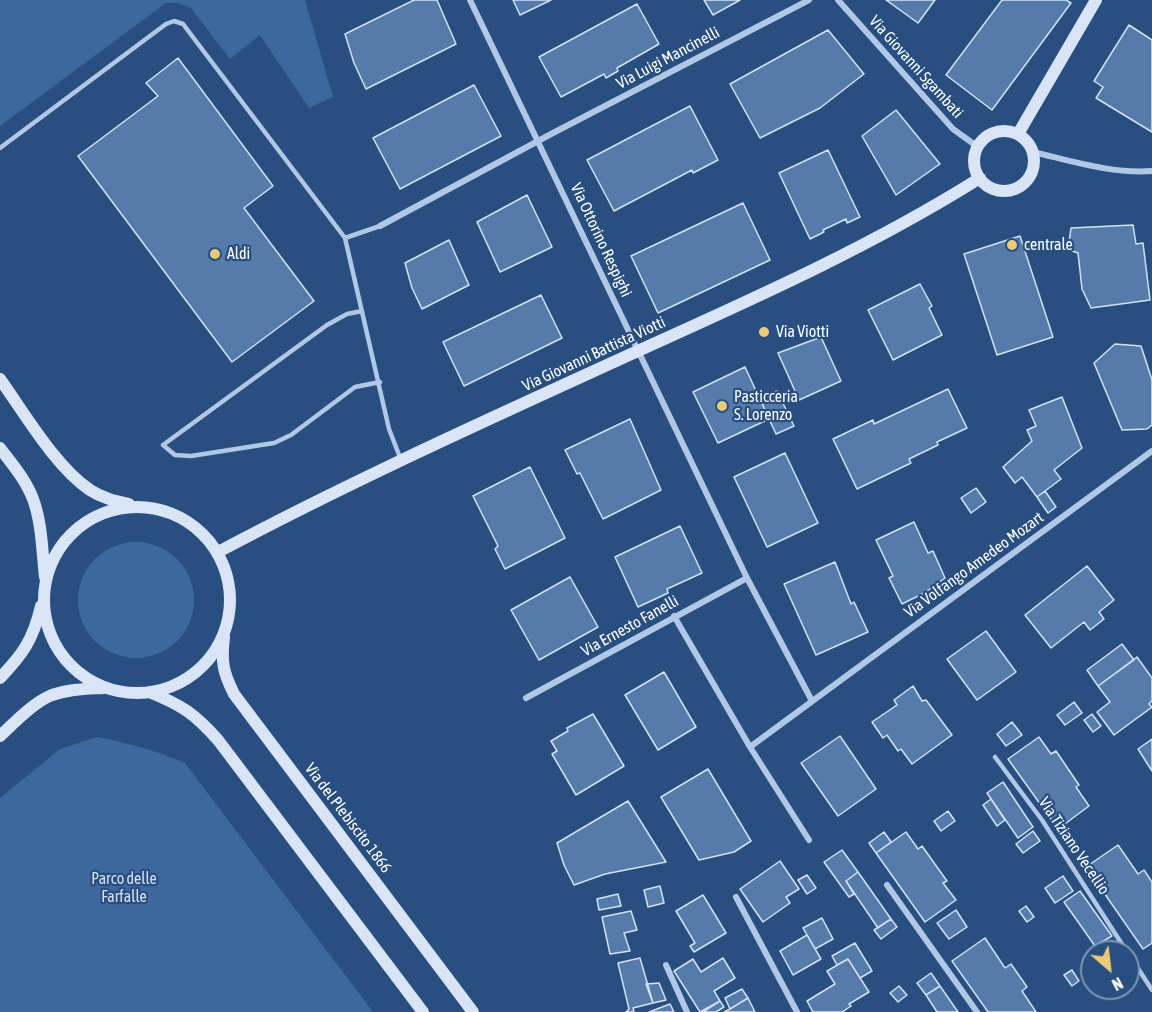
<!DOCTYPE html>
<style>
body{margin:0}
#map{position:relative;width:1152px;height:1012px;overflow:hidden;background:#284f80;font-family:"Asap Condensed",sans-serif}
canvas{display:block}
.north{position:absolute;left:1080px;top:940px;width:60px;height:60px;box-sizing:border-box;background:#284f80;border:2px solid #7e95b3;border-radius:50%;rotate:152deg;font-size:16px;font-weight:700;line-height:24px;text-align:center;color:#fff}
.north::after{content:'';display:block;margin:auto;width:21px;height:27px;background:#edcb76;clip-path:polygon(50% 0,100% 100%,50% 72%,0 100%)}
</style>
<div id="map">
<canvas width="1152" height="1012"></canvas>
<div class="north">N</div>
</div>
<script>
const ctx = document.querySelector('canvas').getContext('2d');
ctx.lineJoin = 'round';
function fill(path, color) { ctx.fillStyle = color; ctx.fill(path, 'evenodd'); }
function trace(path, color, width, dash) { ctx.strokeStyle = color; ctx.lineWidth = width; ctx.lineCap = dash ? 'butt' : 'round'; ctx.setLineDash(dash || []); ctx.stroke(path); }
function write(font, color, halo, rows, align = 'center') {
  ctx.font = font + ' "Asap Condensed",sans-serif'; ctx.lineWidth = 4.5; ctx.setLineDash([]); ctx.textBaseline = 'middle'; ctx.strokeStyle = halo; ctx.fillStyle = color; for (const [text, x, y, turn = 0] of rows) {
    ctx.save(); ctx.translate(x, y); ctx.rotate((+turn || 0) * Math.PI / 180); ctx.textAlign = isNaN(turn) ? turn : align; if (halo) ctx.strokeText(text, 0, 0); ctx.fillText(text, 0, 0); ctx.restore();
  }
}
const green = new Path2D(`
 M 0,0 L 305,0 L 333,97 L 309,108 L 260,35 L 230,59 L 191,8 L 178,3 L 166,3 L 0,126 Z
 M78 600a58 58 0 1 1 116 0a58 58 0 1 1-116 0Z
 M 97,737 C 127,743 156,750 185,763 L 373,1012 L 0,1012 L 0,798 L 60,749 Z`);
const building = new Path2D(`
 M 414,0 L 437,0 L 456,44 L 366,89 L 354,63 L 345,34 Z
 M 513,0 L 551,0 L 520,15 Z
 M 704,0 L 740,0 L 713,15 Z
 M 886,0 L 935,0 L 918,23 Z
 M 1002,0 L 1066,0 L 1071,3 L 992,110 L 946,75 Z
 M 637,4 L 659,44 L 617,68 L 618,71 L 606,78 L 604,74 L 561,97 L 539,57 Z
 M 1129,25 L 1152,40 L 1152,132 L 1096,98 L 1103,87 L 1094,81 Z
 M 828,30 L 864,74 L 820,108 L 760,138 L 730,84 Z
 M 178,58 L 273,186 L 244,208 L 314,301 L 232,362 L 78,156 L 158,96 L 146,83 Z
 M 474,85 L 501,136 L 400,189 L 373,138 Z
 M 690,106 L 718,160 L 693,173 L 692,170 L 614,211 L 587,160 Z
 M 896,110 L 940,164 L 896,195 L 862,136 Z
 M 828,150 L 860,217 L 847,223 L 846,219 L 823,230 L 824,232 L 810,239 L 779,173 Z
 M 527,195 L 552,247 L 500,272 L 477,222 Z
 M 743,203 L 770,260 L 658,313 L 631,256 Z
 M 1133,225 L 1136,244 L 1143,243 L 1150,300 L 1091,308 L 1082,289 L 1078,253 L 1072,251 L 1069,242 L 1071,228 Z
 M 1020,236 L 1053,337 L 997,355 L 964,254 Z
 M 449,240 L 469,285 L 422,309 L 412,288 L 405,263 Z
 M 920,284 L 932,306 L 929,308 L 942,335 L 893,360 L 868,310 Z
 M 541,295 L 562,338 L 464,386 L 443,342 Z
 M 821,337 L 841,381 L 799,400 L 778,353 Z
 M 1115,344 L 1141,346 L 1152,380 L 1152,425 L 1147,429 L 1122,430 L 1094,363 Z
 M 745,367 L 769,419 L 718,443 L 693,392 Z
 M 948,389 L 967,428 L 937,442 L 938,445 L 909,459 L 911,463 L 857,489 L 833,439 L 873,420 L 874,424 Z
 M 777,391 L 794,426 L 776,434 L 760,399 Z
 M 1062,397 L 1082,448 L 1054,470 L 1061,479 L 1037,497 L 1022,477 L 1015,483 L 1003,467 L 1032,441 L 1027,430 L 1036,426 L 1029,410 Z
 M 630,419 L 661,490 L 603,519 L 580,473 L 577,474 L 565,450 Z
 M 785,453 L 818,523 L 767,547 L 734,477 Z
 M 530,467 L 565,538 L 505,569 L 495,549 L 498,546 L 473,496 Z
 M 976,488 L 986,502 L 971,513 L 961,498 Z
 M 1045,491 L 1056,507 L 1048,513 L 1037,497 Z
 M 914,522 L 928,553 L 933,551 L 945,578 L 926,592 L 902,604 L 889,578 L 893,576 L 876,540 Z
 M 680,526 L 702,573 L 667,589 L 668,593 L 638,607 L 615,557 Z
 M 835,562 L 851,604 L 854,602 L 868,632 L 816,655 L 784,584 Z
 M 1087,566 L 1114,600 L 1099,612 L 1104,619 L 1090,630 L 1084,622 L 1051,648 L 1025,615 Z
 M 570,577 L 598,627 L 539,660 L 511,610 Z
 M 986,631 L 1016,672 L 977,700 L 947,659 Z
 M 1122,644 L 1134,660 L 1098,686 L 1087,670 Z
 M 1137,657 L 1152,678 L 1152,701 L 1149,704 L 1152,707 L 1114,735 L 1097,712 L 1110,702 L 1098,686 Z
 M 664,672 L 696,727 L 658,750 L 625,695 Z
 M 913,686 L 922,701 L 926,700 L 952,735 L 912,764 L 901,749 L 898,751 L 887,735 L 883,738 L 872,722 L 897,705 L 894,700 Z
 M 1074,702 L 1082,713 L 1065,725 L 1057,715 Z
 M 593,714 L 624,766 L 576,795 L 552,754 L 557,751 L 551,741 L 568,731 L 567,728 Z
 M 1092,714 L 1101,726 L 1093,732 L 1084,720 Z
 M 1012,722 L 1022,735 L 1006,746 L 997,734 Z
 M 840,736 L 876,789 L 838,816 L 801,763 Z
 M 1039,737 L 1051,754 L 1056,751 L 1079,785 L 1076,787 L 1089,806 L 1058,829 L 1008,759 Z
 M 1152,739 L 1152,771 L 1138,749 Z
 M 708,769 L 751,841 L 734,852 L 699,860 L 661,797 Z
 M 1003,782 L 1033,827 L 1018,838 L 987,793 Z
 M 991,799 L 1005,820 L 997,826 L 983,805 Z
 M 628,801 L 666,862 L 605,874 L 574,885 L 564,865 L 557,843 Z
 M 948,811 L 955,821 L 941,831 L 934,821 Z
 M 1033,831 L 1040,841 L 1023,853 L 1016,844 Z
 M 884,832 L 891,842 L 876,853 L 869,843 Z
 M 906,832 L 918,849 L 922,846 L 947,881 L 943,883 L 956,900 L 925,922 L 876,853 Z
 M 1118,845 L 1138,874 L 1144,870 L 1152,882 L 1152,943 L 1143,949 L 1086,867 Z
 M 842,850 L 858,872 L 846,881 L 854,894 L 849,897 L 824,862 Z
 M 780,861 L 799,889 L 786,897 L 790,903 L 763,922 L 740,889 Z
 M 858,872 L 891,919 L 878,928 L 846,881 Z
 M 807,875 L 816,888 L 807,894 L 798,880 Z
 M 1063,876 L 1073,891 L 1055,903 L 1045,888 Z
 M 660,886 L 664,903 L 648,907 L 644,890 Z
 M 1080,891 L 1112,936 L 1095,946 L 1064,902 Z
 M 618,894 L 621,906 L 599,910 L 597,899 Z
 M 703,895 L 726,933 L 694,952 L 690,946 L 695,943 L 676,911 Z
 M 1026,906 L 1034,917 L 1027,922 L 1019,911 Z
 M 956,910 L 967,927 L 949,939 L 937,923 Z
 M 631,911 L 637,930 L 624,933 L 630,951 L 610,954 L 602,917 Z
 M 822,918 L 833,939 L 815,949 L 803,928 Z
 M 891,919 L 897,927 L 881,939 L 874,930 Z
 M 807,935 L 821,959 L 793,975 L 780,951 Z
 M 985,938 L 1005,968 L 1011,964 L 1027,987 L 1022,991 L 1036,1012 L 988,1012 L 952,961 Z
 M 855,943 L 872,971 L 860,978 L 848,959 L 837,965 L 832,956 Z
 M 640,958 L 653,1003 L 633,1008 L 634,1012 L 626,1012 L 629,1009 L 618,963 Z
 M 723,958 L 735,978 L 714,991 L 720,1001 L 700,1012 L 674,971 L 693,959 L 701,972 Z
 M 848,959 L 869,992 L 849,1004 L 851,1006 L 842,1012 L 813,1012 L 807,1001 L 835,984 L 827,971 Z
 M 1072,970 L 1079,981 L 1072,986 L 1064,975 Z
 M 931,973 L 940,986 L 926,995 L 917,983 Z
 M 659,983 L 666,1000 L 653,1003 L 646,984 Z
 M 899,986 L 907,995 L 898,1002 L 890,993 Z
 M 940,986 L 958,1012 L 937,1012 L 926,995 Z
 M 742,989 L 748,998 L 730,1009 L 725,998 Z
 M 748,998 L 755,1012 L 724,1012 L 730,1009 Z
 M 720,1001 L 724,1007 L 716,1012 L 703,1012 Z
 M 670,1004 L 674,1012 L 649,1012 Z`);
const lane = new Path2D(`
 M 0,148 L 166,24 L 174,21 L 183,24 L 345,238 L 389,429 L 401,460
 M 345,238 L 380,226
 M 362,311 L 347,314 L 327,325 L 163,445 L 175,455 L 191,456 L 274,443 L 291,435 L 355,387 L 380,382
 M 995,757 L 1042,820 L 1127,952
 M 1128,953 L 1152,990`);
const street = new Path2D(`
 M 470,0 L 747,578 L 812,701
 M 838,0 L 953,129 L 978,147
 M 1033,152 C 1072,161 1112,174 1152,171
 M 380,226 L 553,133 L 809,0
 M 674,616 L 750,747 L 809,840
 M 526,698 L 747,578
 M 750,747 L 1152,451
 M 887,885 L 977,1012
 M 736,897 L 797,1012
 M 666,965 L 687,1012`);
const secondary = new Path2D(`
 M974 161a30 30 0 1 1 60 0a30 30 0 1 1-60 0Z
 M 1018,134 L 1096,0
 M 0,379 C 25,414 55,466 90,490 C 102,498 115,501 129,504
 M 0,448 C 12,464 26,480 33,499 C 42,523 42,551 45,577
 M44 600a93 93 0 1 1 186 0a93 93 0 1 1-186 0Z
 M 218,552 C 355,479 498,415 640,350 C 755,298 872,246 980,178
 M 224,637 C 221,662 223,672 234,694 L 473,1012
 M 0,678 C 23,654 33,640 41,606
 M 149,692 C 182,705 195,714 218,740 L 423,1012
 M 0,736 C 14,723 34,702 52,695 C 69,689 86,689 104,688`);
const markers = [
 [1012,245,6,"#edcb76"],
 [215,254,6,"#edcb76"],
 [764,332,6,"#edcb76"],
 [722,406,6,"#edcb76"]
];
const streetNames = [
 ["Via Luigi Mancinelli",668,58,-28],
 ["Via Giovanni Sgambati",916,67,48],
 ["Via Ottorino Respighi",601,240,65],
 ["Via Giovanni Battista Viotti",594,354,-25],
 ["Via Volfango Amedeo Mozart",974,565,-36],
 ["Via Ernesto Fanelli",630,626,-29],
 ["Via del Plebiscito 1866",348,818,53],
 ["Via Tiziano Vecellio",1074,846,56]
];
const poiNames = [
 ["centrale",1024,245],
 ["Aldi",227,254],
 ["Via Viotti",776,332],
 ["Pasticceria",734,397],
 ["S. Lorenzo",734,415]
];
const parkNames = [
 ["Parco delle",124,879],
 ["Farfalle",124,897]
];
fill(green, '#3d689e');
fill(building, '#557bab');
trace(building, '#d3e2f5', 1.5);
trace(lane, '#b0c8e6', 4.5);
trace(street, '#b0c8e6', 6);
trace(secondary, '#d9e5f6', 12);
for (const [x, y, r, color] of markers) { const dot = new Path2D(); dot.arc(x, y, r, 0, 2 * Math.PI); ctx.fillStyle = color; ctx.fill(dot); trace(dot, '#284f80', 2); }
write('16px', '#fff', '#284f80', streetNames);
write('16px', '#fff', '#284f80', poiNames, 'left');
write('16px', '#d3e2f5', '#284f80', parkNames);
</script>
